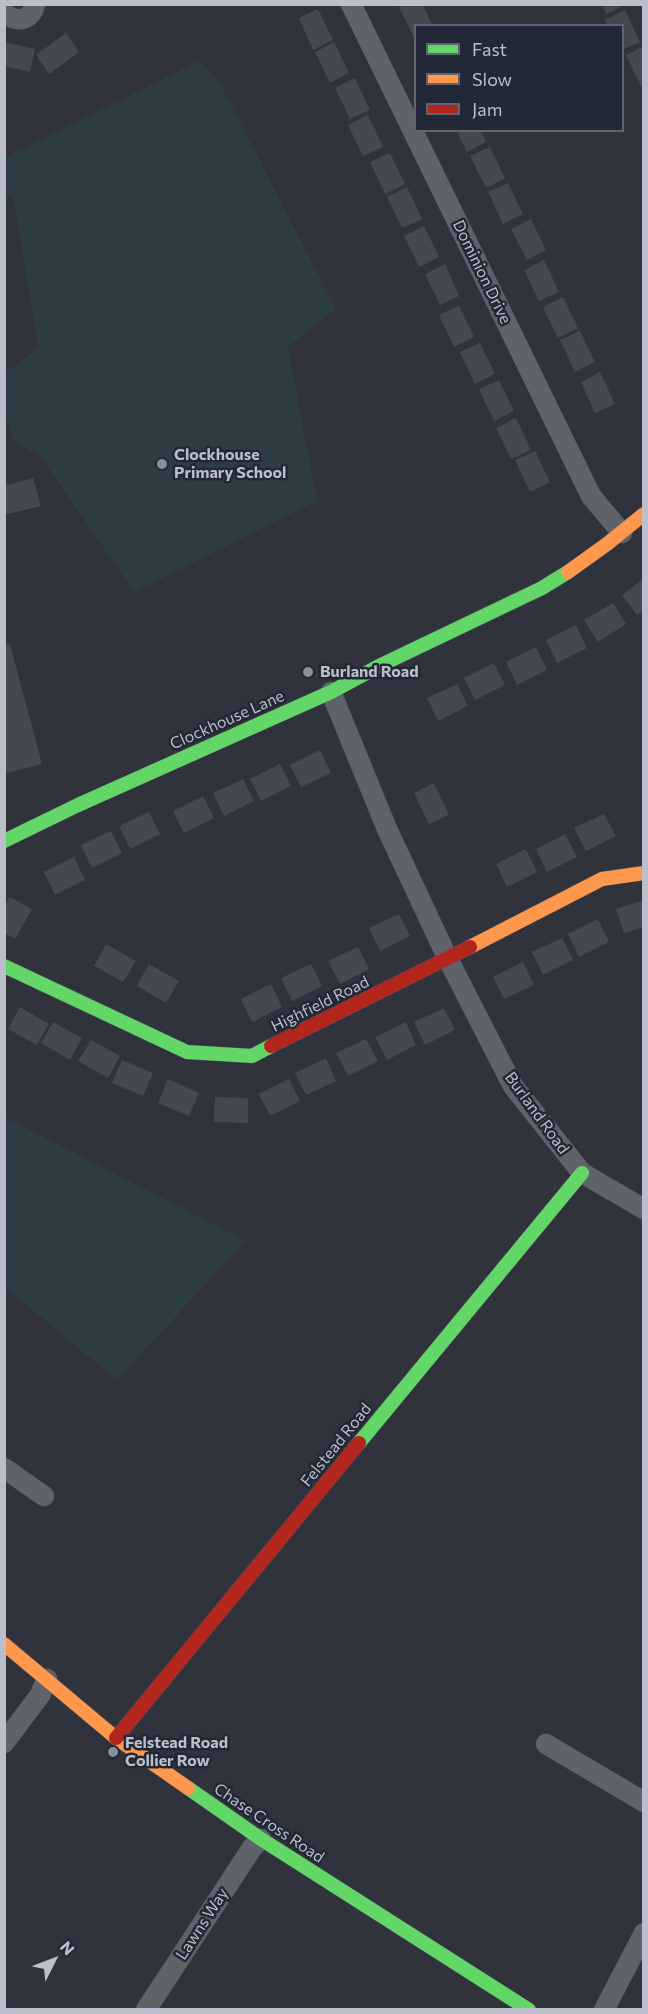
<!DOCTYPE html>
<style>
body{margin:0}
#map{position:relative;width:648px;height:2014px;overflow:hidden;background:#30333c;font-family:Commissioner,sans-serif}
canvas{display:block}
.frame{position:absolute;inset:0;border:6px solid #bbbfcb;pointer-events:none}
.legend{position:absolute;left:414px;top:24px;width:210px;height:108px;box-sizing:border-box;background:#232837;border:2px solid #606472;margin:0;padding:8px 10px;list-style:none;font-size:18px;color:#bbbfcb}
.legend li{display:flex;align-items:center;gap:12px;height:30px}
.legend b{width:30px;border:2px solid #606472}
.north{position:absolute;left:24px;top:1930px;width:60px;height:60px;-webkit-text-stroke:4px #232837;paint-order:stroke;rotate:48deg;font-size:16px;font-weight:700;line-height:24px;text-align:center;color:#bbbfcb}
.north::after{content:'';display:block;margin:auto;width:21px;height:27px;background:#bbbfcb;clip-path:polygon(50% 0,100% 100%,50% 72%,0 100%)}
</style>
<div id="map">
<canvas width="648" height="2014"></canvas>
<div class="frame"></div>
<ul class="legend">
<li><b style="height:8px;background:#63d668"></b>Fast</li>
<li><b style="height:8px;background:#ff974d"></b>Slow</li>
<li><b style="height:8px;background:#b3261e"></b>Jam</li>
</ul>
<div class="north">N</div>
</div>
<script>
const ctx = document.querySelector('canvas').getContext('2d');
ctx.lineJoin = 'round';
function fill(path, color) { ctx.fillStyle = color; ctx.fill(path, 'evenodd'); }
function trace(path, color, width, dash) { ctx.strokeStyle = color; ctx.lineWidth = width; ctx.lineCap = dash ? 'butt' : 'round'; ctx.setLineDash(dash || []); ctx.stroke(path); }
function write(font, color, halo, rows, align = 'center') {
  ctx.font = font + ' Commissioner,sans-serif'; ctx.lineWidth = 5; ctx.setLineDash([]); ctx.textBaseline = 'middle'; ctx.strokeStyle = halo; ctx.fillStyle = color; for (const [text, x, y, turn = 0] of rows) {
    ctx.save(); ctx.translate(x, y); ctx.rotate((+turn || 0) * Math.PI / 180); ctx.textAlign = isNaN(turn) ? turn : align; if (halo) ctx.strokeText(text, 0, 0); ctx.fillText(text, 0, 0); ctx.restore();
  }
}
const green = new Path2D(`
 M 199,61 L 219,81 L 336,309 L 288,347 L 317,501 L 134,592 L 41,457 L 14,441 L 5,414 L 5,373 L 38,348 L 13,196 L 5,197 L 5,157 Z
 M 5,1117 L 246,1241 L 117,1380 L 7,1289 L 5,1292 Z`);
const building = new Path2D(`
 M 405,4 L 422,4 L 433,26 L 416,26 L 416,41 L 399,7 Z
 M 602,4 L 626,4 L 606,14 Z
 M 318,9 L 333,40 L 313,50 L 299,18 Z
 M 625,10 L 640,42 L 622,50 L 622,26 L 608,26 L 605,20 Z
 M 66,33 L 79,52 L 49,74 L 36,55 Z
 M 4,42 L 35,49 L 30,72 L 4,66 Z
 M 334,42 L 349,73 L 330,83 L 315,52 Z
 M 644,46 L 644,85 L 641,86 L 626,55 Z
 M 355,78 L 370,110 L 350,119 L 335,88 Z
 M 368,115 L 383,147 L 363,156 L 348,125 Z
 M 456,130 L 481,130 L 486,142 L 467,152 Z
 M 490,147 L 505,178 L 486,188 L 470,156 Z
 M 390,153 L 405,184 L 385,194 L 370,162 Z
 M 508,183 L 523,214 L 503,224 L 488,192 Z
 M 407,187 L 422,219 L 402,228 L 387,197 Z
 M 531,219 L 546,250 L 527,260 L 511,229 Z
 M 424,226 L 439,257 L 419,267 L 404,236 Z
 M 544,260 L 559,292 L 539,301 L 524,270 Z
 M 445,264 L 459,296 L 440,305 L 425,274 Z
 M 563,297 L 578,328 L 558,338 L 543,307 Z
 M 459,306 L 474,337 L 454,347 L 439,315 Z
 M 580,331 L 595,362 L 575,372 L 560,340 Z
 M 480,343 L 495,374 L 475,384 L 460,352 Z
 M 600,372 L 615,404 L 595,413 L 581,382 Z
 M 499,380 L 514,411 L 494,421 L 479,389 Z
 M 516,418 L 531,450 L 511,459 L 496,428 Z
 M 535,451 L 550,482 L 530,492 L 515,460 Z
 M 33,478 L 41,506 L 4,515 L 4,479 L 7,485 Z
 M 644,578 L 644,610 L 637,615 L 622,595 Z
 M 613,603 L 626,624 L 598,642 L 584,620 Z
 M 576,625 L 587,648 L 557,663 L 546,640 Z
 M 10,644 L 42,764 L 7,773 L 4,768 L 4,645 Z
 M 536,647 L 547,670 L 517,685 L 506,662 Z
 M 494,663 L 505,685 L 475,700 L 464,678 Z
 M 457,684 L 468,706 L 438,721 L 427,698 Z
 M 320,750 L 331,773 L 301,787 L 290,765 Z
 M 280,764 L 291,786 L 261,801 L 250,779 Z
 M 243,779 L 254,801 L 224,816 L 213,793 Z
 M 434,783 L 449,815 L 429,824 L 414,793 Z
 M 203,796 L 214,818 L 184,833 L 173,811 Z
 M 149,812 L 160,834 L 130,849 L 119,826 Z
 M 604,814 L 616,836 L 586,851 L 574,828 Z
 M 111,831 L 122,853 L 92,868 L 81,845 Z
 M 565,834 L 577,857 L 547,872 L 536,849 Z
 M 526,849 L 537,872 L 507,887 L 496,864 Z
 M 74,857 L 85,880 L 55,895 L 44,872 Z
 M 10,897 L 32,909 L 15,939 L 4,933 L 4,906 Z
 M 644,900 L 644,927 L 624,933 L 616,909 Z
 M 399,914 L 410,936 L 380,951 L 369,928 Z
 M 598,919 L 609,942 L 579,957 L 568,934 Z
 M 562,938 L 573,960 L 543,975 L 532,952 Z
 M 106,944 L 136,961 L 123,982 L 94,966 Z
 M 358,947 L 369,969 L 340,984 L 328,961 Z
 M 523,962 L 534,985 L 504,999 L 493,977 Z
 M 149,964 L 179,981 L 166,1003 L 137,986 Z
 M 311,964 L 322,986 L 292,1001 L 281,978 Z
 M 271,984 L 282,1007 L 252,1022 L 241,999 Z
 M 20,1007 L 49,1024 L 37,1045 L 8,1029 Z
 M 444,1008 L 455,1030 L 425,1045 L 414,1022 Z
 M 53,1022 L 82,1038 L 70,1060 L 41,1043 Z
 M 406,1022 L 416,1045 L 387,1060 L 375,1037 Z
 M 366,1039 L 378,1061 L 348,1076 L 336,1053 Z
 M 91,1040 L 120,1056 L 108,1078 L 78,1061 Z
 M 326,1058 L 336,1081 L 306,1095 L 295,1073 Z
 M 122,1060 L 153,1073 L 143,1096 L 112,1083 Z
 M 168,1079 L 199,1093 L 189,1116 L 158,1103 Z
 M 289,1079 L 300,1101 L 270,1116 L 259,1094 Z
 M 215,1097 L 248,1098 L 248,1123 L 214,1122 Z`);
const street = new Path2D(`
 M 351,4 L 591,496 L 622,533
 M 4,12 C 15,24 32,21 35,4
 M 331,692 L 387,829 L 448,959 L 513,1086 L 582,1173 L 644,1209
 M 4,1468 L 44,1496
 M 4,1743 L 40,1695 L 47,1679
 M 546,1744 L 644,1802
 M 146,2010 L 252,1848 L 261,1839
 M 604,2010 L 644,1933`);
const fast = new Path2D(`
 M 4,841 L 78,805 L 331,692 L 381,665 L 542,588 L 568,572
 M 4,966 L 187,1052 L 252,1056 L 271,1046
 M 359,1443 L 582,1173
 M 188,1788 L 261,1839 L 529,2010`);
const slow = new Path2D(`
 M 568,572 L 607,544 L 644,514
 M 470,947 L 602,879 L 644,873
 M 4,1644 L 116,1738 L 188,1788`);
const jam = new Path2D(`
 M 271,1046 L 470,947
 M 116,1738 L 359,1443`);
const markers = [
 [162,464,6,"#8a8e99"],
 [308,672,6,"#8a8e99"],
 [113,1752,6,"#8a8e99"]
];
const streetNames = [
 ["Dominion Drive",482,272,64],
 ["Clockhouse Lane",227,720,-24],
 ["Highfield Road",320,1004,-26],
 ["Burland Road",537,1113,54],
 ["Felstead Road",336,1445,-51],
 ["Chase Cross Road",269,1823,34],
 ["Lawns Way",202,1924,-57]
];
const poiNames = [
 ["Clockhouse",174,455],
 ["Primary School",174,473],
 ["Burland Road",320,672],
 ["Felstead Road",125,1743],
 ["Collier Row",125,1761]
];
fill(green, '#2d3d43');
fill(building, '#454850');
trace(street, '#4c4e55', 21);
trace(fast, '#4c4e55', 15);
trace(slow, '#4c4e55', 15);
trace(jam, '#4c4e55', 15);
trace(street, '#60626a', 20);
trace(fast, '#63d668', 14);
trace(slow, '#ff974d', 14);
trace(jam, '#b3261e', 14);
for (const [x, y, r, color] of markers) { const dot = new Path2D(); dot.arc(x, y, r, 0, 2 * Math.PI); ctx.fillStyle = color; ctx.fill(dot); trace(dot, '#232837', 2); }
write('16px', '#bbbfcb', '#232837', streetNames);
write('bold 16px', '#bbbfcb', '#232837', poiNames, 'left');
</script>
